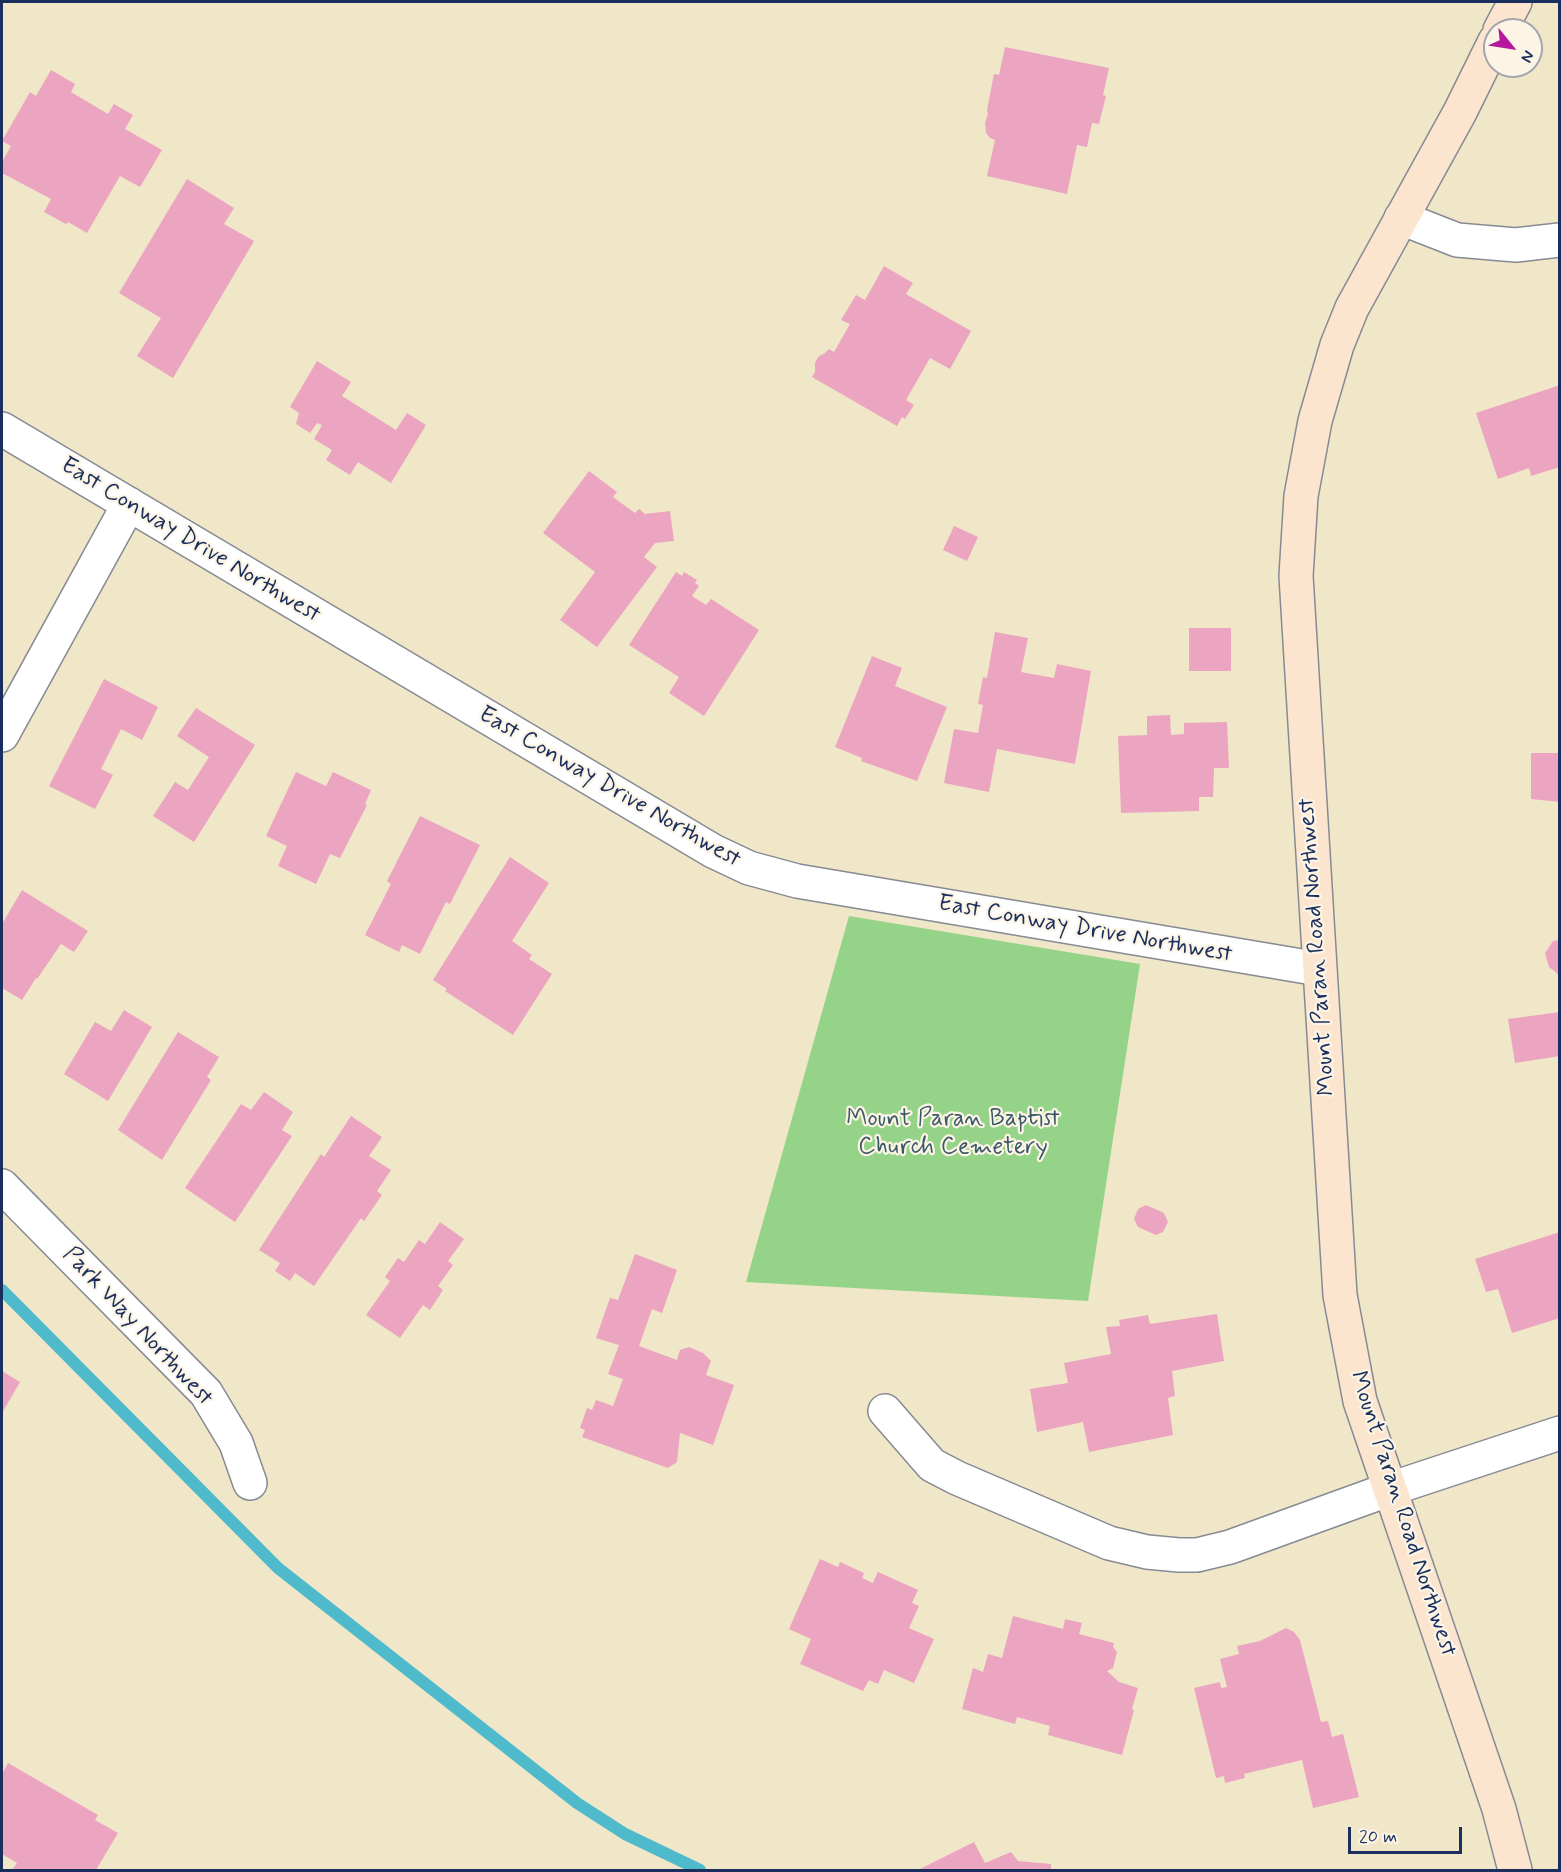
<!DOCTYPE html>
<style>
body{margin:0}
#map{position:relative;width:1561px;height:1872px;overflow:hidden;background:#f0e6c8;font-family:Mynerve,sans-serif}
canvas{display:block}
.frame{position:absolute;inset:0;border:3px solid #1b2f5e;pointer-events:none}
.north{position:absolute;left:1483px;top:18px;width:60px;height:60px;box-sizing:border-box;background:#fcf5e5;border:2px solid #a2a6af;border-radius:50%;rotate:120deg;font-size:16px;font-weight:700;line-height:24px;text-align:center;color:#1b2f5e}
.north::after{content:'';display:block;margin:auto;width:21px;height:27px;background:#b5179e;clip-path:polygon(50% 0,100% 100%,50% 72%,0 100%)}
.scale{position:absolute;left:1348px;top:1827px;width:114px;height:27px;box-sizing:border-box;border:3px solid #1b2f5e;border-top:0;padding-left:8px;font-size:18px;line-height:21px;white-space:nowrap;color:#1b2f5e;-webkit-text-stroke:4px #fcf5e5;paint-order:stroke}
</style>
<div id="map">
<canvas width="1561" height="1872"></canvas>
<div class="frame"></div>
<div class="north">N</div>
<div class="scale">20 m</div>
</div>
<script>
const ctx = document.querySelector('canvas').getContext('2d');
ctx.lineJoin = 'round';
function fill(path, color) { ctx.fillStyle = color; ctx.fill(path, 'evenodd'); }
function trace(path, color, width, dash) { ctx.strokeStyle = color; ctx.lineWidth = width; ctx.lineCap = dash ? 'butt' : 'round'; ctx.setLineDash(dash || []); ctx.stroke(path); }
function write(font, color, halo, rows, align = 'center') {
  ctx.font = font + ' Mynerve,sans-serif'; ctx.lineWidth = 4.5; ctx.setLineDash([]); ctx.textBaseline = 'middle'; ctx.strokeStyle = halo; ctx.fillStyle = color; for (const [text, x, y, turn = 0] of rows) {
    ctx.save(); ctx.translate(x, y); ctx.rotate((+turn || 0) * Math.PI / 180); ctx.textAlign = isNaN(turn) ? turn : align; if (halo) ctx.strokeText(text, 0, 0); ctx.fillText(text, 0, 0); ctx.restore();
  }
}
const green = new Path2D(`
 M 849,916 L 1140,964 L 1088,1301 L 746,1282 Z`);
const stream = new Path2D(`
 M 2,1290 L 278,1568 L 577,1803 L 625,1834 L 700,1870`);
const building = new Path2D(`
 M 1005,47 L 1109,68 L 1103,95 L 1106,96 L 1099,124 L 1092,123 L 1087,147 L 1077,145 L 1067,194 L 987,176 L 995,140 L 990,138 L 986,133 L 985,123 L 988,114 L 987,110 L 994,74 L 999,75 Z
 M 51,70 L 75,84 L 71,92 L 108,114 L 114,104 L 133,115 L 125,129 L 162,150 L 140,187 L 120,176 L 87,233 L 68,222 L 66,224 L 44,212 L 51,199 L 2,173 L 2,162 L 11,146 L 2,141 L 30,92 L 36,96 Z
 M 187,179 L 234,208 L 224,224 L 254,241 L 173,378 L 137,356 L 161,318 L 119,293 Z
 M 884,266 L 913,283 L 906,294 L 971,331 L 950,369 L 930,358 L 906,400 L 914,405 L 905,419 L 902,417 L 897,426 L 812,377 L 815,372 L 815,363 L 818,357 L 825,353 L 829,349 L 834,352 L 850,324 L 841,320 L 856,295 L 865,300 Z
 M 317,361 L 351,382 L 342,396 L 396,430 L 407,413 L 426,425 L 391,483 L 358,462 L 350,475 L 326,460 L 332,450 L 314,439 L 322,425 L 317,423 L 310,433 L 296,424 L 299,413 L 290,407 Z
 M 1560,385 L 1560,467 L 1531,476 L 1529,468 L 1498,479 L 1476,413 Z
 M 589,471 L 617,492 L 613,497 L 635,513 L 639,509 L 645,514 L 670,511 L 674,541 L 655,543 L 644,557 L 657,567 L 597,647 L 560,620 L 595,572 L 543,533 Z
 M 954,526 L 978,537 L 967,561 L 943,550 Z
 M 676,572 L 682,576 L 684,572 L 697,580 L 695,583 L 699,586 L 692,596 L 706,605 L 711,599 L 759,630 L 704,716 L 669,693 L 679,677 L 629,645 Z
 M 1189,628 L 1231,628 L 1231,671 L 1189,671 Z
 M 995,632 L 1028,638 L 1021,672 L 1054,678 L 1057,664 L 1091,671 L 1075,764 L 997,749 L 989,792 L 944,783 L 954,729 L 978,733 L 983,705 L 978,704 L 983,677 L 987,678 Z
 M 872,656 L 902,668 L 895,686 L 947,707 L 917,781 L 861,761 L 862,758 L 835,747 Z
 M 104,679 L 158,707 L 142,740 L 121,729 L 101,769 L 113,775 L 95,809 L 49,786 Z
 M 196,708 L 255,745 L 194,842 L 153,816 L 175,782 L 188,790 L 209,757 L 177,736 Z
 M 1170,715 L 1171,735 L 1184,734 L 1184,723 L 1227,722 L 1229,768 L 1214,768 L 1213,797 L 1199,797 L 1199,811 L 1121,813 L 1118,736 L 1147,735 L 1147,716 Z
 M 1531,753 L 1560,753 L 1560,802 L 1531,799 Z
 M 296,772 L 326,786 L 333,772 L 371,790 L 365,804 L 367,805 L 340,858 L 330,854 L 316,884 L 278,866 L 287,846 L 266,836 Z
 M 420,816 L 480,845 L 450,904 L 446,902 L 420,954 L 402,945 L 399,952 L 365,935 L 391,884 L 387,881 Z
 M 510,857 L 549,883 L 512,941 L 532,955 L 529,959 L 552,974 L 513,1035 L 445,991 L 447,989 L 433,980 Z
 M 22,890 L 88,931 L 74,952 L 61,944 L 37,979 L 36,978 L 22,1000 L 2,988 L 2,924 Z
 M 1560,940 L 1560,973 L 1558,974 L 1549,967 L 1545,953 L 1553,941 Z
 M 124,1010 L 152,1027 L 108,1101 L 64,1074 L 95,1022 L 111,1031 Z
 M 1560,1012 L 1560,1056 L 1515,1063 L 1508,1019 Z
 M 178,1032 L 219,1057 L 207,1077 L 211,1080 L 162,1160 L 118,1130 Z
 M 264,1092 L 293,1112 L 282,1130 L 292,1136 L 235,1222 L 185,1188 L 241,1104 L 251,1110 Z
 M 351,1116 L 382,1137 L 369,1156 L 391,1170 L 377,1191 L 382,1195 L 364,1221 L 361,1218 L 314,1286 L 295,1273 L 290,1281 L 275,1271 L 280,1263 L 259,1250 L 321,1154 L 324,1157 Z
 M 1146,1205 L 1164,1213 L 1168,1222 L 1163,1232 L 1156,1235 L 1138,1227 L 1134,1219 L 1138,1209 Z
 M 440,1222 L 464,1239 L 448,1261 L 453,1265 L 438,1286 L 443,1290 L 430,1310 L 423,1305 L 400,1338 L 366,1315 L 390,1281 L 385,1277 L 398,1258 L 404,1262 L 419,1240 L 425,1244 Z
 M 1560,1232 L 1560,1318 L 1512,1333 L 1498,1289 L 1486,1292 L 1475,1259 Z
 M 635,1254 L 677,1270 L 662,1313 L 652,1309 L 639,1346 L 677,1360 L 680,1350 L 689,1347 L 703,1353 L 711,1361 L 706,1375 L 734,1385 L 713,1445 L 680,1433 L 677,1462 L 668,1468 L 582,1437 L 585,1430 L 580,1428 L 587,1408 L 592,1410 L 596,1400 L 613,1406 L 623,1379 L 608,1374 L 619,1345 L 596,1338 L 610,1298 L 618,1300 Z
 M 1217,1314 L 1224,1361 L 1172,1371 L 1175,1396 L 1168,1398 L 1173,1435 L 1089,1452 L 1083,1422 L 1037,1432 L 1030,1389 L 1068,1383 L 1064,1363 L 1111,1354 L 1106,1327 L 1120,1326 L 1119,1320 L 1148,1315 L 1150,1324 Z
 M 2,1371 L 20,1382 L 2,1413 Z
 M 820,1559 L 838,1567 L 840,1562 L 864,1573 L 862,1578 L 873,1583 L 878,1572 L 918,1590 L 912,1603 L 919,1606 L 909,1628 L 934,1639 L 914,1683 L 884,1670 L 878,1684 L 869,1680 L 863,1691 L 800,1664 L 811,1639 L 789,1629 Z
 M 1013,1616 L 1063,1629 L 1065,1619 L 1082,1623 L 1079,1634 L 1114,1643 L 1113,1647 L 1117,1652 L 1113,1668 L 1107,1671 L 1119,1682 L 1138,1688 L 1132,1709 L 1134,1710 L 1122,1755 L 1048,1735 L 1050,1726 L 1017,1717 L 1015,1724 L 962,1709 L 973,1668 L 983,1672 L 988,1654 L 1002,1658 Z
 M 1286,1628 L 1294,1632 L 1300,1640 L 1321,1722 L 1328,1721 L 1332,1737 L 1343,1734 L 1359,1797 L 1313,1808 L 1302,1760 L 1244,1774 L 1245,1778 L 1225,1783 L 1224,1776 L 1216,1778 L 1194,1688 L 1220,1682 L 1221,1688 L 1227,1687 L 1220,1659 L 1239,1654 L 1237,1646 L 1260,1641 Z
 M 8,1763 L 98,1815 L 95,1820 L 118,1833 L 96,1870 L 12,1870 L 17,1863 L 2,1854 L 2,1774 Z
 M 974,1842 L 985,1863 L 1011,1852 L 1018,1861 L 1051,1864 L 1051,1870 L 918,1870 Z`);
const street = new Path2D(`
 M 1401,218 L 1457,240 L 1516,245 L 1560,240
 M 2,429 L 713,851 L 749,868 L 797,881 L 1319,969
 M 2,735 L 129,504
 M 2,1186 L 206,1393 L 236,1443 L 250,1483
 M 885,1411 L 932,1465 L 957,1478 L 1109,1543 L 1147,1552 L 1179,1555 L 1197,1555 L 1230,1547 L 1390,1489 L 1560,1433`);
const secondary = new Path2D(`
 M 1500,30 L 1515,2
 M 1495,41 L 1460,112 L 1352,308 L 1337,345 L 1315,421 L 1301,496 L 1296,576 L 1340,1295 L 1360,1401 L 1499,1809 L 1515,1870`);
const streetNames = [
 ["East Conway Drive Northwest",190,541,31],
 ["East Conway Drive Northwest",609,788,30],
 ["East Conway Drive Northwest",1085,930,10],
 ["Mount Paran Road Northwest",1318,947,-94],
 ["Park Way Northwest",137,1327,47],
 ["Mount Paran Road Northwest",1402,1514,72]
];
const parkNames = [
 ["Mount Paran Baptist",953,1120],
 ["Church Cemetery",953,1148]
];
fill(green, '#95d388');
trace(stream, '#50bacd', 12);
fill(building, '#eba5c1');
trace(street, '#868a93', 36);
trace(secondary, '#868a93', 36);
trace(street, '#fff', 33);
trace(secondary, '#fce5cf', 33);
write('24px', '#1b2f5e', '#fcf5e5', streetNames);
write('24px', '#3a5868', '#fcf5e5', parkNames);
</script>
